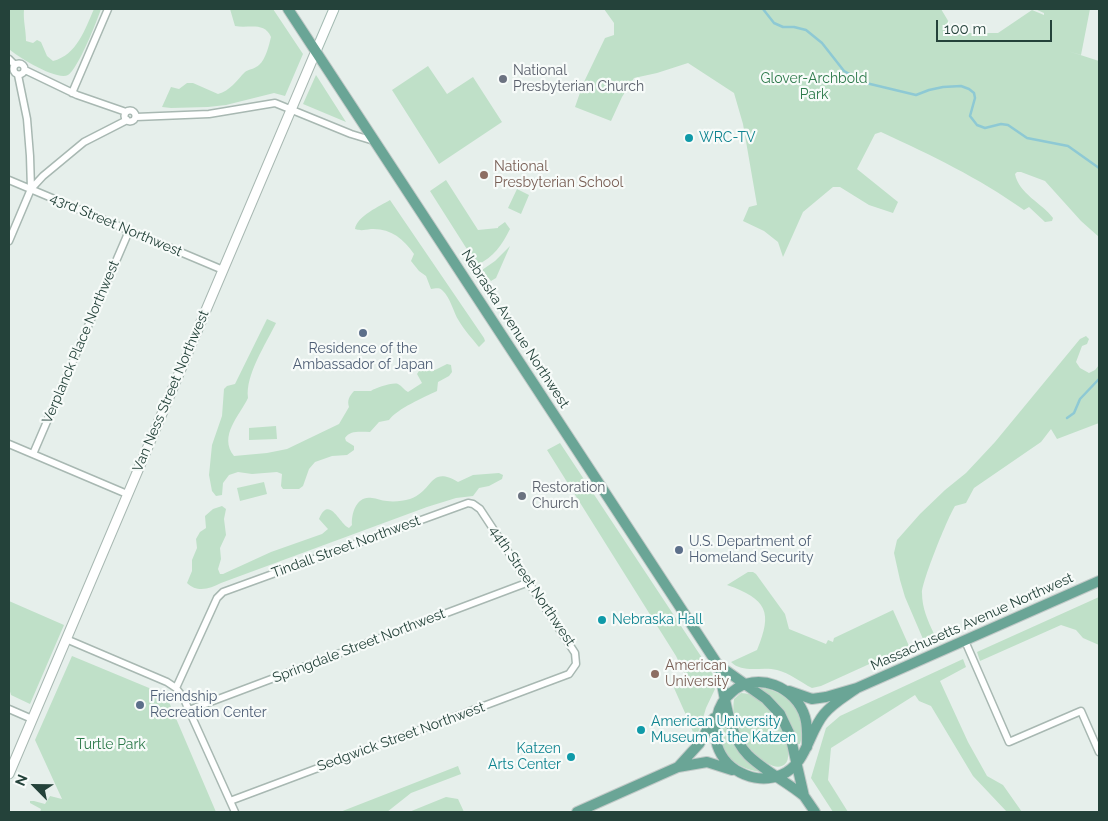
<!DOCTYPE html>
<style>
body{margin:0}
#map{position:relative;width:1108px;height:821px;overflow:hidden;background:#e6efeb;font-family:Raleway,sans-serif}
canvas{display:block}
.frame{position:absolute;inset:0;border:10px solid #24423a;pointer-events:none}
.north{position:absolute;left:10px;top:761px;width:50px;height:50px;-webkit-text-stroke:4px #f7fbf9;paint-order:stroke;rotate:293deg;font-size:14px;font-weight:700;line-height:20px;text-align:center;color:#24423a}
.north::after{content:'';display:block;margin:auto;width:18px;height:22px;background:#24423a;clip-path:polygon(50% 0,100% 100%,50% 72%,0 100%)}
.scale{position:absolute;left:936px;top:20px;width:116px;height:22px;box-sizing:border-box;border:2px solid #24423a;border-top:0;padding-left:6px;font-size:15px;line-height:18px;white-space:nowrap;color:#24423a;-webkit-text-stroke:4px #f7fbf9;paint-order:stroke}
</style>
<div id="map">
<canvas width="1108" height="821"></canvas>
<div class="frame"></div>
<div class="north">N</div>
<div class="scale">100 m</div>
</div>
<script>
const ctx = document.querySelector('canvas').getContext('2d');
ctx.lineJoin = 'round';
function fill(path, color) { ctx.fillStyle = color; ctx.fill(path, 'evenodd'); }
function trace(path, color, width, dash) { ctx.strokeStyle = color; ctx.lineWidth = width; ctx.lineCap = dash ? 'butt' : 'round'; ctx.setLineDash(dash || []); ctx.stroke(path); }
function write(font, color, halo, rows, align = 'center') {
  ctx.font = font + ' Raleway,sans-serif'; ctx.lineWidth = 4.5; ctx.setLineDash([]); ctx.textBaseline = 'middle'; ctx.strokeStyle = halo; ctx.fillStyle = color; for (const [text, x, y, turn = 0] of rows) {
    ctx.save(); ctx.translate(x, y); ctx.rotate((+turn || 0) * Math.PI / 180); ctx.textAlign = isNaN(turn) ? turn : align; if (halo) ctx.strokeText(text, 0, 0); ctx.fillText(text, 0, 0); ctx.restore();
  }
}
const green = new Path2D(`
 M 10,9 L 24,9 C 23,21 26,29 26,41 L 33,43 L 37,40 L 41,42 L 47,56 L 53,61 C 77,55 85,29 94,9 L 101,9 C 97,21 78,69 68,75 C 57,81 18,57 9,49 Z
 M 230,9 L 273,9 L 303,54 L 285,96 L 274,93 L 226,105 L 208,107 L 171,108 L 162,107 L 171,87 L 179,89 L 187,83 L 193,83 L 218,94 C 230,91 237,80 245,72 C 249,69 255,69 259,65 C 266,59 269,45 271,37 C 264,21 248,29 235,26 Z
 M 604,9 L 941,9 L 953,29 L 965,33 L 998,33 L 1032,10 L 1044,15 L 1044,13 L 1035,9 L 1090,9 L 1081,55 L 1068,51 L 1099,61 L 1099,237 L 1081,221 L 1045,181 L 1021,172 L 1017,172 L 1015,174 C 1019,194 1042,203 1053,218 L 1052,221 L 1045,222 L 1029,207 L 1024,210 C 977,177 933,156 881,132 L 875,134 L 857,169 L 898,202 L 893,213 L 869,205 L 840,187 L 833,187 L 803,212 L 783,257 L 778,242 L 764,231 L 743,221 L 749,207 L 757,205 L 743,124 L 734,93 L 688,63 L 657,73 L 634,78 L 622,97 L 611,121 L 575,107 L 583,84 L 605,38 L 614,35 L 614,23 Z
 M 428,66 L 447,94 L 473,77 L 502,122 L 439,164 L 392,90 Z
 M 316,75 L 346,122 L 303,104 Z
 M 446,180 L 478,230 L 498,228 L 498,227 L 505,222 L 510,229 C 502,245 494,257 477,265 L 430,191 Z
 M 517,189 L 529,195 L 521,214 L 508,208 Z
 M 390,200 L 484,338 L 485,341 L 479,347 L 478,346 C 472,338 464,330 459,321 C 453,312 451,298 442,290 C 438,287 435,289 431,289 L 426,276 L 419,271 L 411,261 L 414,254 C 403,238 390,228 371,229 C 364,230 361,231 355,229 C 357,216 380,206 390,200 Z
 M 510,246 L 496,278 L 491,281 L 482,270 L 495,261 Z
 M 267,319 L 276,323 C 266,344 245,375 248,398 C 240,415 218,436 234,456 L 267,453 L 287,449 L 339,424 L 349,407 C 347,400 349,397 354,391 L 371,391 C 375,388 393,382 398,384 C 402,386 404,390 408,392 L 422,383 L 417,374 L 419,371 L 435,370 L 447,364 L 451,365 L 452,372 L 449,376 L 438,382 L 437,391 C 424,397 397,409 389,420 L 379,422 L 370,432 C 361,432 350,430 345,438 L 346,441 L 354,446 L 354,450 L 347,455 L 332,456 L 315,462 L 309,469 L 303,486 L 299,489 L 283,489 L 281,486 L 282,474 L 277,472 L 252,474 L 238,472 L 229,475 L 223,483 L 222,495 L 216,496 L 212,491 L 209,475 L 212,445 L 222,416 L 224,389 L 227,386 L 235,384 Z
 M 1086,336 L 1089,339 L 1087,344 L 1082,346 L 1076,362 L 1080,368 L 1089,373 L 1095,370 L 1099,365 L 1099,423 L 1057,439 L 1051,429 L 1041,442 L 974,488 L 966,503 L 955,506 C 948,517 922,581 922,593 C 922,608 928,621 934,634 L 923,639 L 905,597 L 900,580 L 894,553 L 897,540 L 920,514 L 945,490 L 966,473 L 995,442 L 1080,339 Z
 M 276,426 L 277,439 L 249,440 L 249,428 Z
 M 560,443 L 714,676 L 715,689 L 706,708 L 700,728 L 695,738 L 690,724 L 674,688 L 685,674 L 676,656 L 547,450 Z
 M 499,473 L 503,475 L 502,479 L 489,486 L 479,488 L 473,496 L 456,498 L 427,507 L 221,583 C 210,589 197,593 187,583 L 192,571 L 192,560 L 197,548 L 196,539 L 200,532 L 206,528 L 205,516 L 213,509 L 222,506 L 226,509 L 224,519 L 226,535 L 220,548 L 221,559 L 218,569 L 220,574 L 223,574 L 271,552 L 322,534 L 328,529 L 319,519 C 329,494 340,525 349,528 L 352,525 C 351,513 357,495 372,498 C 377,498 381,501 387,501 C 394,502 403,501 410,499 C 434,491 429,465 458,482 L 473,475 Z
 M 264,482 L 267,494 L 240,501 L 237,488 Z
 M 748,572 L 753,572 L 756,574 L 785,614 L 789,629 L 826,644 L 828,640 L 833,642 L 834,638 L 893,610 L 909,646 L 821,686 L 812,688 C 800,682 790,673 777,670 C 762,666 743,674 731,662 L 757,650 C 773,612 767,599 727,585 Z
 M 1099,597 L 1099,645 L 1083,638 L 1076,630 L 1061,625 L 980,661 L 977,652 Z
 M 9,601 L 64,625 L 30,704 L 11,695 L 9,688 Z
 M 72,656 L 166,695 L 216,812 L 40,812 L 41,809 L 30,803 L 30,801 L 34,801 L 45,804 L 50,796 L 62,799 L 35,740 Z
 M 963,659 L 966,667 L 940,681 L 968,742 L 987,776 L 1003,785 L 1022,812 L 1007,812 L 973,776 L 931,706 L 919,701 L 915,695 L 831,748 L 828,780 L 848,812 L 833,812 L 811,778 L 826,728 L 840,716 Z
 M 759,688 C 788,689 810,716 800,744 L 798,744 C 789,715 780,708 759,688 Z
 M 741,693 C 767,693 786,726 788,748 C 788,753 789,759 786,763 C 774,777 746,747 741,737 C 735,725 732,713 734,699 Z
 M 721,717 L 724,717 L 763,772 C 741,771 721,757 719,733 C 719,728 720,722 721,717 Z
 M 458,766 L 461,774 L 411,793 L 387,812 L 340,812 Z
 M 446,797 L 458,799 L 464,812 L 409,812 Z`);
const stream = new Path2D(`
 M 763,9 L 774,23 L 783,27 L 794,27 L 806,30 L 822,43 L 844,71 L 866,83 L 916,95 L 929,90 L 943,87 L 961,86 L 969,89 L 974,93 L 975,98 L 970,116 L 977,125 L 985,128 L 1001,124 L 1008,125 L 1027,138 L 1068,146 L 1099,168
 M 1067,418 L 1074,413 L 1080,399 L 1099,379`);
const minor = new Path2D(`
 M 9,59 L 15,65
 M13.5 69a5.5 5.5 0 1 1 11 0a5.5 5.5 0 1 1-11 0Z
 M 25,70 L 77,95 L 126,112
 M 18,75 L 27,119 L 30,156 L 31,189
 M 72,93 L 108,9
 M124.5 116a5.5 5.5 0 1 1 11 0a5.5 5.5 0 1 1-11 0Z
 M 136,117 L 209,114 L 275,103 L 351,134 L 374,141
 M 9,180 L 223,270
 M 9,241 L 31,189 L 43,176 L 84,142 L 127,120
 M 9,444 L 127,494
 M 33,454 L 129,231
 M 66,639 L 167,682 L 176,688 L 183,697 L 235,812
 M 965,641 L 1009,742 L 1081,711 L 1099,752
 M 176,688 L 217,598 L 223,592 L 468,503 L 473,504 L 480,509 L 575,653 L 576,664 L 569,674 L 230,801
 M 9,709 L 32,719
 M 189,710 L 529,582`);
const tertiary = new Path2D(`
 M 9,774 L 316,51`);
const secondary = new Path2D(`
 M 316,51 L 334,9`);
const primary = new Path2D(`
 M 288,9 L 718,665 L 766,699 L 780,714 L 790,735 L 804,796 L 815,812
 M 718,665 C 725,693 727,734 748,755 C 763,770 787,782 804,796
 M 789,691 L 812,699 L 826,697 L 857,688 L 1099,581
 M 807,747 C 807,737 808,727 805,717 C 796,687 757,670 732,692 C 723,699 719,707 717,717 C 716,725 714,732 716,740 C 721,769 754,786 781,775 C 807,764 808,733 824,714 C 833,703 846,696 857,688
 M 678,767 L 699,744 L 714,718
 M 577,812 L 678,767 L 707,762 L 732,770`);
const markers = [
 [503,79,5,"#6b7280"],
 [689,138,5,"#0f9aa8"],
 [484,175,5,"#8d6e63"],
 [363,333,5,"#5c6f8a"],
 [522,496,5,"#6b7280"],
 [679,550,5,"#5c6f8a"],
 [602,620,5,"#0f9aa8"],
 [655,674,5,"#8d6e63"],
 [140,705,5,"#5c6f8a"],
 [641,730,5,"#0f9aa8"],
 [571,757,5,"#0f9aa8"]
];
const worshipNames = [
 ["National",513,71],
 ["Presbyterian Church",513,87],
 ["Restoration",532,488],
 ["Church",532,504]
];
const parkNames = [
 ["Glover-Archbold",814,79],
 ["Park",814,95],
 ["Turtle Park",111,745]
];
const cultureNames = [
 ["WRC-TV",699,138],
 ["Nebraska Hall",612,620],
 ["American University",651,722],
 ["Museum at the Katzen",651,738],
 ["Katzen",561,749,"right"],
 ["Arts Center",561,765,"right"]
];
const educationNames = [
 ["National",494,167],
 ["Presbyterian School",494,183],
 ["American",665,666],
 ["University",665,682]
];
const streetNames = [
 ["43rd Street Northwest",116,225,23],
 ["Nebraska Avenue Northwest",515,329,57],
 ["Verplanck Place Northwest",81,342,-67],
 ["Van Ness Street Northwest",171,391,-67],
 ["Tindall Street Northwest",346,547,-20],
 ["44th Street Northwest",532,586,56],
 ["Massachusetts Avenue Northwest",972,622,-24],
 ["Springdale Street Northwest",359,646,-21],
 ["Sedgwick Street Northwest",401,737,-20]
];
const serviceNames = [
 ["Residence of the",363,349,"center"],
 ["Ambassador of Japan",363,365,"center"],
 ["U.S. Department of",689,542],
 ["Homeland Security",689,558],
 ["Friendship",150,697],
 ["Recreation Center",150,713]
];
fill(green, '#bfe0c8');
trace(stream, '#8ec9d4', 2.5);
trace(minor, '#a8b8b2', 9);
trace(tertiary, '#a8b8b2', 11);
trace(secondary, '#a4bbb3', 11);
trace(primary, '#c2cac8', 12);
trace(minor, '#fff', 6);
trace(tertiary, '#fff', 9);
trace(secondary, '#fff', 9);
trace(primary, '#6aa596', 10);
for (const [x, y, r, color] of markers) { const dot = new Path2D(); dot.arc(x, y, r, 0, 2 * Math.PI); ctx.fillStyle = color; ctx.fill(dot); trace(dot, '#f7fbf9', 2); }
write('14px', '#5b616d', '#f7fbf9', worshipNames, 'left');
write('14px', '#2d7a4b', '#f7fbf9', parkNames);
write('14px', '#0d838f', '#f7fbf9', cultureNames, 'left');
write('14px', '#785e54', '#f7fbf9', educationNames, 'left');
write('14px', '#24423a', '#f7fbf9', streetNames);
write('14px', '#4e5e75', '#f7fbf9', serviceNames, 'left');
</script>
